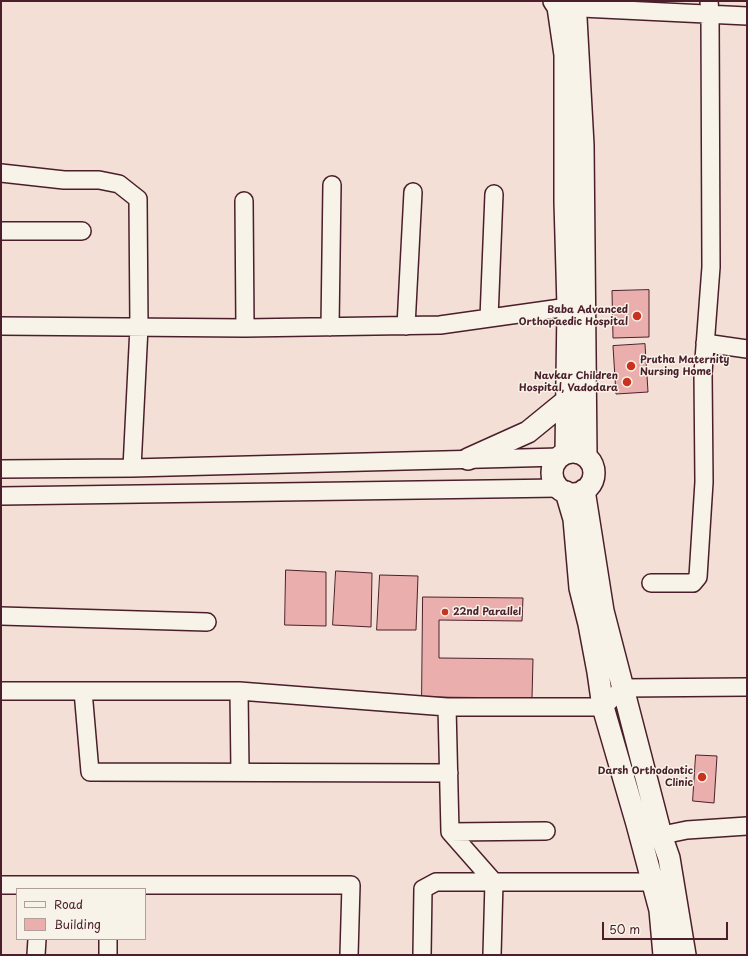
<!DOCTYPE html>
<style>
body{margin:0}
#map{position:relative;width:748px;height:956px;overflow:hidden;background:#f3dfd6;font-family:"Playpen Sans",sans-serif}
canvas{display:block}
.frame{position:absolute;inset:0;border:2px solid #4a1f2b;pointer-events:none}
.legend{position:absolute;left:16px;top:888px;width:130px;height:52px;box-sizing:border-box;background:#f7f3e8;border:1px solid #b29e9c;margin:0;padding:5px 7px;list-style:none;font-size:12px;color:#4a1f2b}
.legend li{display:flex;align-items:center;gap:8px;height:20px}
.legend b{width:20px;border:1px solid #b29e9c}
.scale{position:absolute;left:602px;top:922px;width:126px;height:18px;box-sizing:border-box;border:2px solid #4a1f2b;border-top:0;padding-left:5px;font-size:12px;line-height:14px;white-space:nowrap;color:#4a1f2b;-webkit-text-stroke:3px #f7f3e8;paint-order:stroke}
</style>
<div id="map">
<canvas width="748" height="956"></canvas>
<div class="frame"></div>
<ul class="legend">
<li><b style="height:5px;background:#f7f3e8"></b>Road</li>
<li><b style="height:11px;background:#eaafad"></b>Building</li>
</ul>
<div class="scale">50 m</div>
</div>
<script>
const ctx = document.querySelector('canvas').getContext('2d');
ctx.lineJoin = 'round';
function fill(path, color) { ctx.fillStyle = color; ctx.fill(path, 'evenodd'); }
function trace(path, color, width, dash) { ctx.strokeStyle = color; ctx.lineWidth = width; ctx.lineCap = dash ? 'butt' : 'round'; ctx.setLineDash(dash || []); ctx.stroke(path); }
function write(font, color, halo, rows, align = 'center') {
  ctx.font = font + ' "Playpen Sans",sans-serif'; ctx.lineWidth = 3; ctx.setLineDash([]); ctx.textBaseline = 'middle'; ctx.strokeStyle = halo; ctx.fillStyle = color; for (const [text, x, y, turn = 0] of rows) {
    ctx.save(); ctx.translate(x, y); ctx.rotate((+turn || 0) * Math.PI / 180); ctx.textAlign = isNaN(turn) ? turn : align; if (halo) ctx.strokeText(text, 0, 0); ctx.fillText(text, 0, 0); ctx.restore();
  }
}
const building = new Path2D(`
 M 649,290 L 649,337 L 613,338 L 612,291 Z
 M 645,344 L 648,392 L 616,394 L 613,346 Z
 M 286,570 L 326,572 L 326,626 L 285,625 Z
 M 336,571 L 372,573 L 371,627 L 333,625 Z
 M 380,575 L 418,576 L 416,630 L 377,630 Z
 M 423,597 L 523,598 L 522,621 L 439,620 L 439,658 L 533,659 L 532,698 L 422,697 Z
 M 696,755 L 717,756 L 714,803 L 693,801 Z`);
const minor = new Path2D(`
 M 561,7 L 747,16
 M 1,173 L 64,180 L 99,180 L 119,184 L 138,199 L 139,327 L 132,468
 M 244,201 L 245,328
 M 1,231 L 82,231
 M 489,318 L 494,194
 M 1,326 L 245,328 L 440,325 L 568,307
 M 406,326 L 413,192
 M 330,327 L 332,185
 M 705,343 L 747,349
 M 1,469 L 132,468 L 560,457
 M 1,496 L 559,488
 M 651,583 L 693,583 L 698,577 L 704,482 L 703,373 L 711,267 L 710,14 L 709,1
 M 1,616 L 207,622
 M 1,691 L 239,691 L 447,707 L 603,707 L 623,688 L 747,687
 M 83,691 L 90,772 L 449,773
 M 239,691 L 240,772
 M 447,707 L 450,832 L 546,831
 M 450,832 L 494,882 L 492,955
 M 648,838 L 687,830 L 747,826
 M 1,885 L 351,885 L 349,955
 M 36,955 L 37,939
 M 108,955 L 108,939
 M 422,955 L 423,889 L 436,882 L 652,882`);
const major = new Path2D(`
 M 554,1 L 558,7 L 565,55 L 565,202 L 568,307 L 566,453
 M 570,1 L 573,8 L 576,18 L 583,145 L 586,456
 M552 473a21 21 0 1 1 42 0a21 21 0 1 1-42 0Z
 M 468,459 L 528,432 L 566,401
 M 584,490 L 603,611 L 661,835 L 669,858 L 685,955
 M 566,492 L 574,519 L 580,588 L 589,624 L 598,672 L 603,707 L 637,824 L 660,910 L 664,955`);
const markers = [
 [637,316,5,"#c8321e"],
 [631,366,5,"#c8321e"],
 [627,382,5,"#c8321e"],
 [445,612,4,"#c8321e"],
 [702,777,5,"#c8321e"]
];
const poiNames = [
 ["Baba Advanced",628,310],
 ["Orthopaedic Hospital",628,322],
 ["Prutha Maternity",640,360,"left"],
 ["Nursing Home",640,372,"left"],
 ["Navkar Children",618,376],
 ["Hospital, Vadodara",618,388],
 ["22nd Parallel",453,612,"left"],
 ["Darsh Orthodontic",693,771],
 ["Clinic",693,783]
];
fill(building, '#eaafad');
trace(building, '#4a1f2b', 1);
trace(minor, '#4a1f2b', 20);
trace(major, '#4a1f2b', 24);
trace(minor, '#f7f3e8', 17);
trace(major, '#f7f3e8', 21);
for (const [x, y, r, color] of markers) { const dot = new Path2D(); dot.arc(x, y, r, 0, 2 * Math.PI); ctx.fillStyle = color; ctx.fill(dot); trace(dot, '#f7f3e8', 1.5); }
write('bold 10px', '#4a1f2b', '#f7f3e8', poiNames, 'right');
</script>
